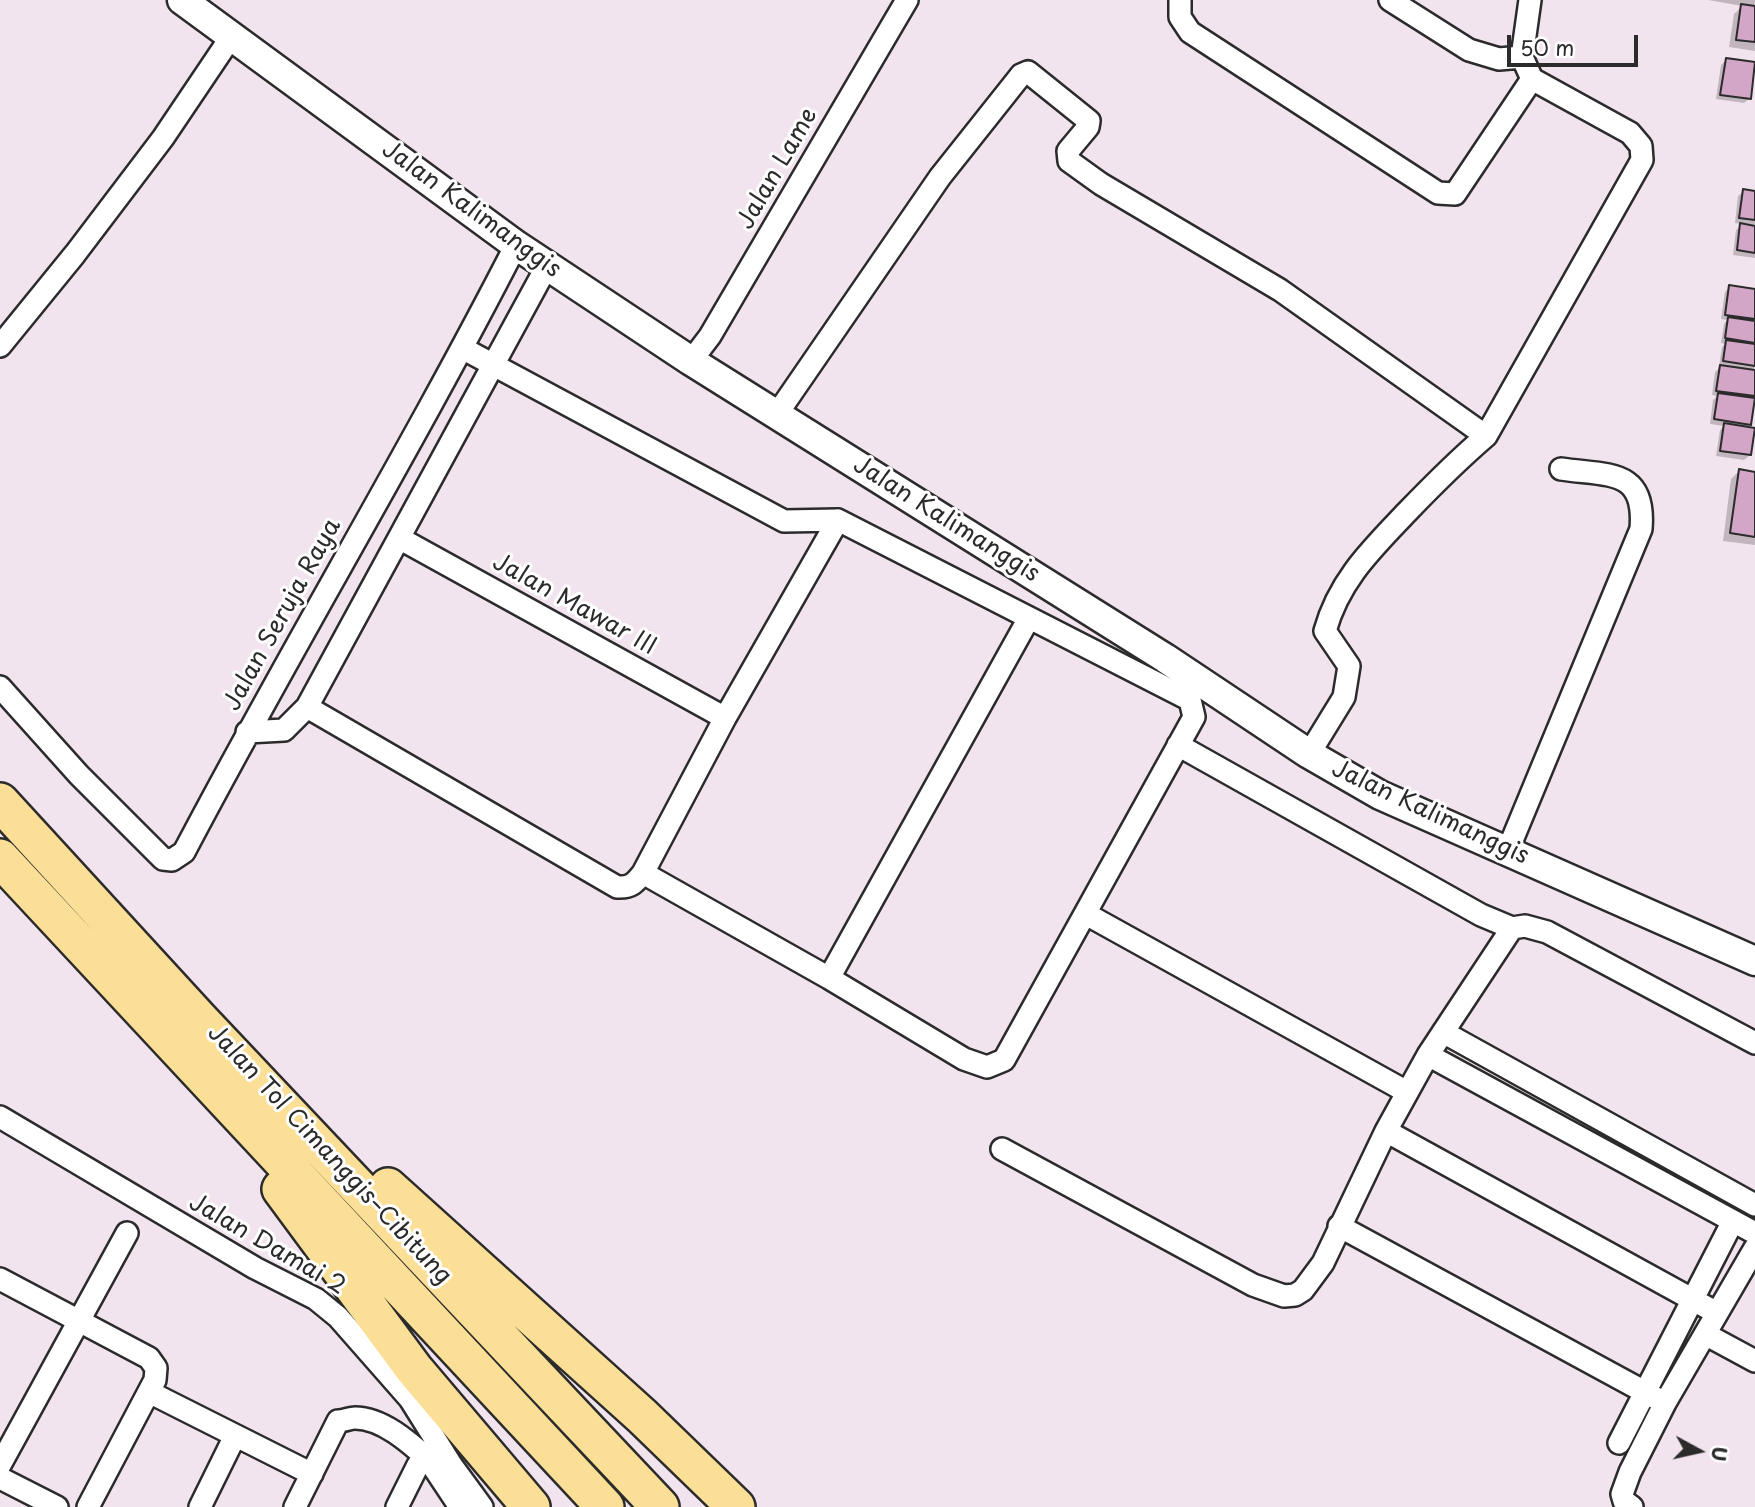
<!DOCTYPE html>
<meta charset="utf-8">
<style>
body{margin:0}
#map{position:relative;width:1755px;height:1507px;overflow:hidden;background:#f2e4ee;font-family:"Playpen Sans",sans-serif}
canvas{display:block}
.north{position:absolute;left:1664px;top:1416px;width:70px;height:70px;-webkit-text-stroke:5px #fff;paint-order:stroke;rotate:98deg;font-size:19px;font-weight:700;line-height:28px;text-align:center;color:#2b2b2b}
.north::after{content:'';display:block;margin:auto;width:24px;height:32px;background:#2b2b2b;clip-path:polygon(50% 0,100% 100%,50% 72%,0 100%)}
.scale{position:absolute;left:1507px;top:35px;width:131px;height:32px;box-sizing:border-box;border:4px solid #2b2b2b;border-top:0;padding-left:9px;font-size:21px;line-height:24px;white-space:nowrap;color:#2b2b2b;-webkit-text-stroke:5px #fff;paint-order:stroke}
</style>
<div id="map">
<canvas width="1755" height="1507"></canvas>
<div class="north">U</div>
<div class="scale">50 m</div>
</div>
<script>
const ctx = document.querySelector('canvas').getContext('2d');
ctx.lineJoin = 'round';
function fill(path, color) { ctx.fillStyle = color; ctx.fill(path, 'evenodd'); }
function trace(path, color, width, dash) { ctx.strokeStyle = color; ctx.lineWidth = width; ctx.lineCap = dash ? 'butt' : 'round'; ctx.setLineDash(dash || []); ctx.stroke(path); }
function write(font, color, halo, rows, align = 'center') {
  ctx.font = font + ' "Playpen Sans",sans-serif'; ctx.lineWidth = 6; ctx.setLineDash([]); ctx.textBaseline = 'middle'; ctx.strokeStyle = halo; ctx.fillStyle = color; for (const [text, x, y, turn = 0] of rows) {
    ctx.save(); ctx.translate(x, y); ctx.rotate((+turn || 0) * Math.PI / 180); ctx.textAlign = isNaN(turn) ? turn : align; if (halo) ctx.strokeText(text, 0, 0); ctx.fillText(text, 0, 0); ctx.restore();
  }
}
const shadow = new Path2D(`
 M 1708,0 L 1755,0 L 1755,51 L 1729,47 L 1734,14 L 1742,6 Z
 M 1726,60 L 1750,98 L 1744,103 L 1716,99 L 1721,65 Z
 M 1744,191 L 1755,192 L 1755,258 L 1733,255 L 1736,230 L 1743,224 L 1735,223 L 1738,196 Z
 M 1730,287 L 1755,290 L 1755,367 L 1751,371 L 1755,372 L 1755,380 L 1753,395 L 1749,399 L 1750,424 L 1745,428 L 1750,455 L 1744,460 L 1716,456 L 1720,430 L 1724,426 L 1710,424 L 1713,400 L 1717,396 L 1712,395 L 1715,372 L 1721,366 L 1719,366 L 1722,347 L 1725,344 L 1721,343 L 1724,324 L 1727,320 L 1721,319 L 1725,292 Z
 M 1739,471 L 1755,474 L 1755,545 L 1723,541 L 1731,479 Z`);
const building = new Path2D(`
 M 1741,4 L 1755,6 L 1755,42 L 1736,40 Z
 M 1726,58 L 1755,62 L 1751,99 L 1720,95 Z
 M 1743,189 L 1755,191 L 1755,220 L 1739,218 Z
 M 1740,223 L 1755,226 L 1755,253 L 1737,250 Z
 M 1729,285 L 1755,289 L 1755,319 L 1725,315 Z
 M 1728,317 L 1755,321 L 1755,343 L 1725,338 Z
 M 1726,340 L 1755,344 L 1755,366 L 1723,361 Z
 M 1720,365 L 1755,370 L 1755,396 L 1716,391 Z
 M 1718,393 L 1755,398 L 1751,425 L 1714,419 Z
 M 1724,423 L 1755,428 L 1751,455 L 1720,451 Z
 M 1739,469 L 1755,472 L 1755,537 L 1730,533 Z`);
const minor = new Path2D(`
 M 1180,0 L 1180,17 L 1190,32 L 1438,193 L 1455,194 L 1532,79
 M 1390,0 L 1469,50 L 1499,59 L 1522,57
 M 0,346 L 75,254 L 163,138 L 231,37
 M 462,348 L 784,521 L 838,520 L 1190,700 L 1194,717 L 1004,1060 L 987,1067 L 964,1059 L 829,978 L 643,873
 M 691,361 L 710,336 L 907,0
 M 777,414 L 940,177 L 1021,75 L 1028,72 L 1089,121 L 1088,127 L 1068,151 L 1069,161 L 1101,184 L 1280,290 L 1486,436
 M 399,538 L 725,718
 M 0,687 L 79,775 L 163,859 L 172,860 L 184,852 C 291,648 411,450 516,245
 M 307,707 L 617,887 C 631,888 635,883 643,873 L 725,718 L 838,520
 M 247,732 L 284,730 L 307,707 L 547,266
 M 1178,745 L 1481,915 L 1512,928 L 1525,926 L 1547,932 L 1755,1043
 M 1309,754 L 1344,697 L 1349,666 L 1325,631 C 1339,580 1372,549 1407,512 C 1433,485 1458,460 1486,436 L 1642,160 L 1641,146 L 1630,133 L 1532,79 L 1522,57 L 1530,0
 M 1508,850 L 1641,529 C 1646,468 1608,476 1561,469
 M 1086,914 L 1407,1092
 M 829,978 L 1029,618
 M 1443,1032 L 1755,1205
 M 1428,1055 L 1755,1233
 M 0,1117 L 255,1268 L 316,1299 L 338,1317 L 410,1399 L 452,1466 L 482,1507
 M 1386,1131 L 1717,1313
 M 1002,1149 L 1253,1285 L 1284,1296 L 1295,1295 L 1303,1290 L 1323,1263 L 1386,1131 L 1428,1055 L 1512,928
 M 1339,1226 L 1665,1403
 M 0,1279 L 149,1358 L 156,1368 L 155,1380 L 88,1507
 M 1705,1334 L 1755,1361
 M 149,1392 L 312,1474
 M 1619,1443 L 1733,1221
 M 0,1465 L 127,1233
 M 0,1478 L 57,1507
 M 200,1507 L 235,1436
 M 295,1507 L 338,1421 C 344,1421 350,1418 355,1418 C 382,1418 409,1442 428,1459
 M 397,1507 L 418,1465 L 428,1459 L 460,1507
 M 1632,1507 L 1624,1501 L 1622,1494 L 1630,1472 L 1665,1403 L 1755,1248`);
const secondary = new Path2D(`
 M 182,0 L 516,245 L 691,361 L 1165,658 L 1309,754 L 1380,795 L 1755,961`);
const motorway = new Path2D(`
 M 0,802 L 199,1019 L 660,1507
 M 0,858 L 605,1507
 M 388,1187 L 642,1416 L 736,1507
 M 281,1189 L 414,1369 L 531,1507`);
const streetNames = [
 ["Jalan Lame",778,169,-60],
 ["Jalan Kalimanggis",471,210,36],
 ["Jalan Kalimanggis",946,520,32],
 ["Jalan Mawar III",574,605,29],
 ["Jalan Seruja Raya",283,615,-61],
 ["Jalan Kalimanggis",1430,813,25],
 ["Jalan Tol Cimanggis–Cibitung",329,1155,47],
 ["Jalan Damai 2",267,1245,30]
];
fill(shadow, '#0003');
fill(building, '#d3a5c6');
trace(building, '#2b2b2b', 2);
trace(minor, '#2b2b2b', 26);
trace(secondary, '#2b2b2b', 33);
trace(motorway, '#2b2b2b', 42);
trace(minor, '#fff', 21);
trace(secondary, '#fff', 28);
trace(motorway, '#fbdf96', 37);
write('24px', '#2b2b2b', '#fff', streetNames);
</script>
